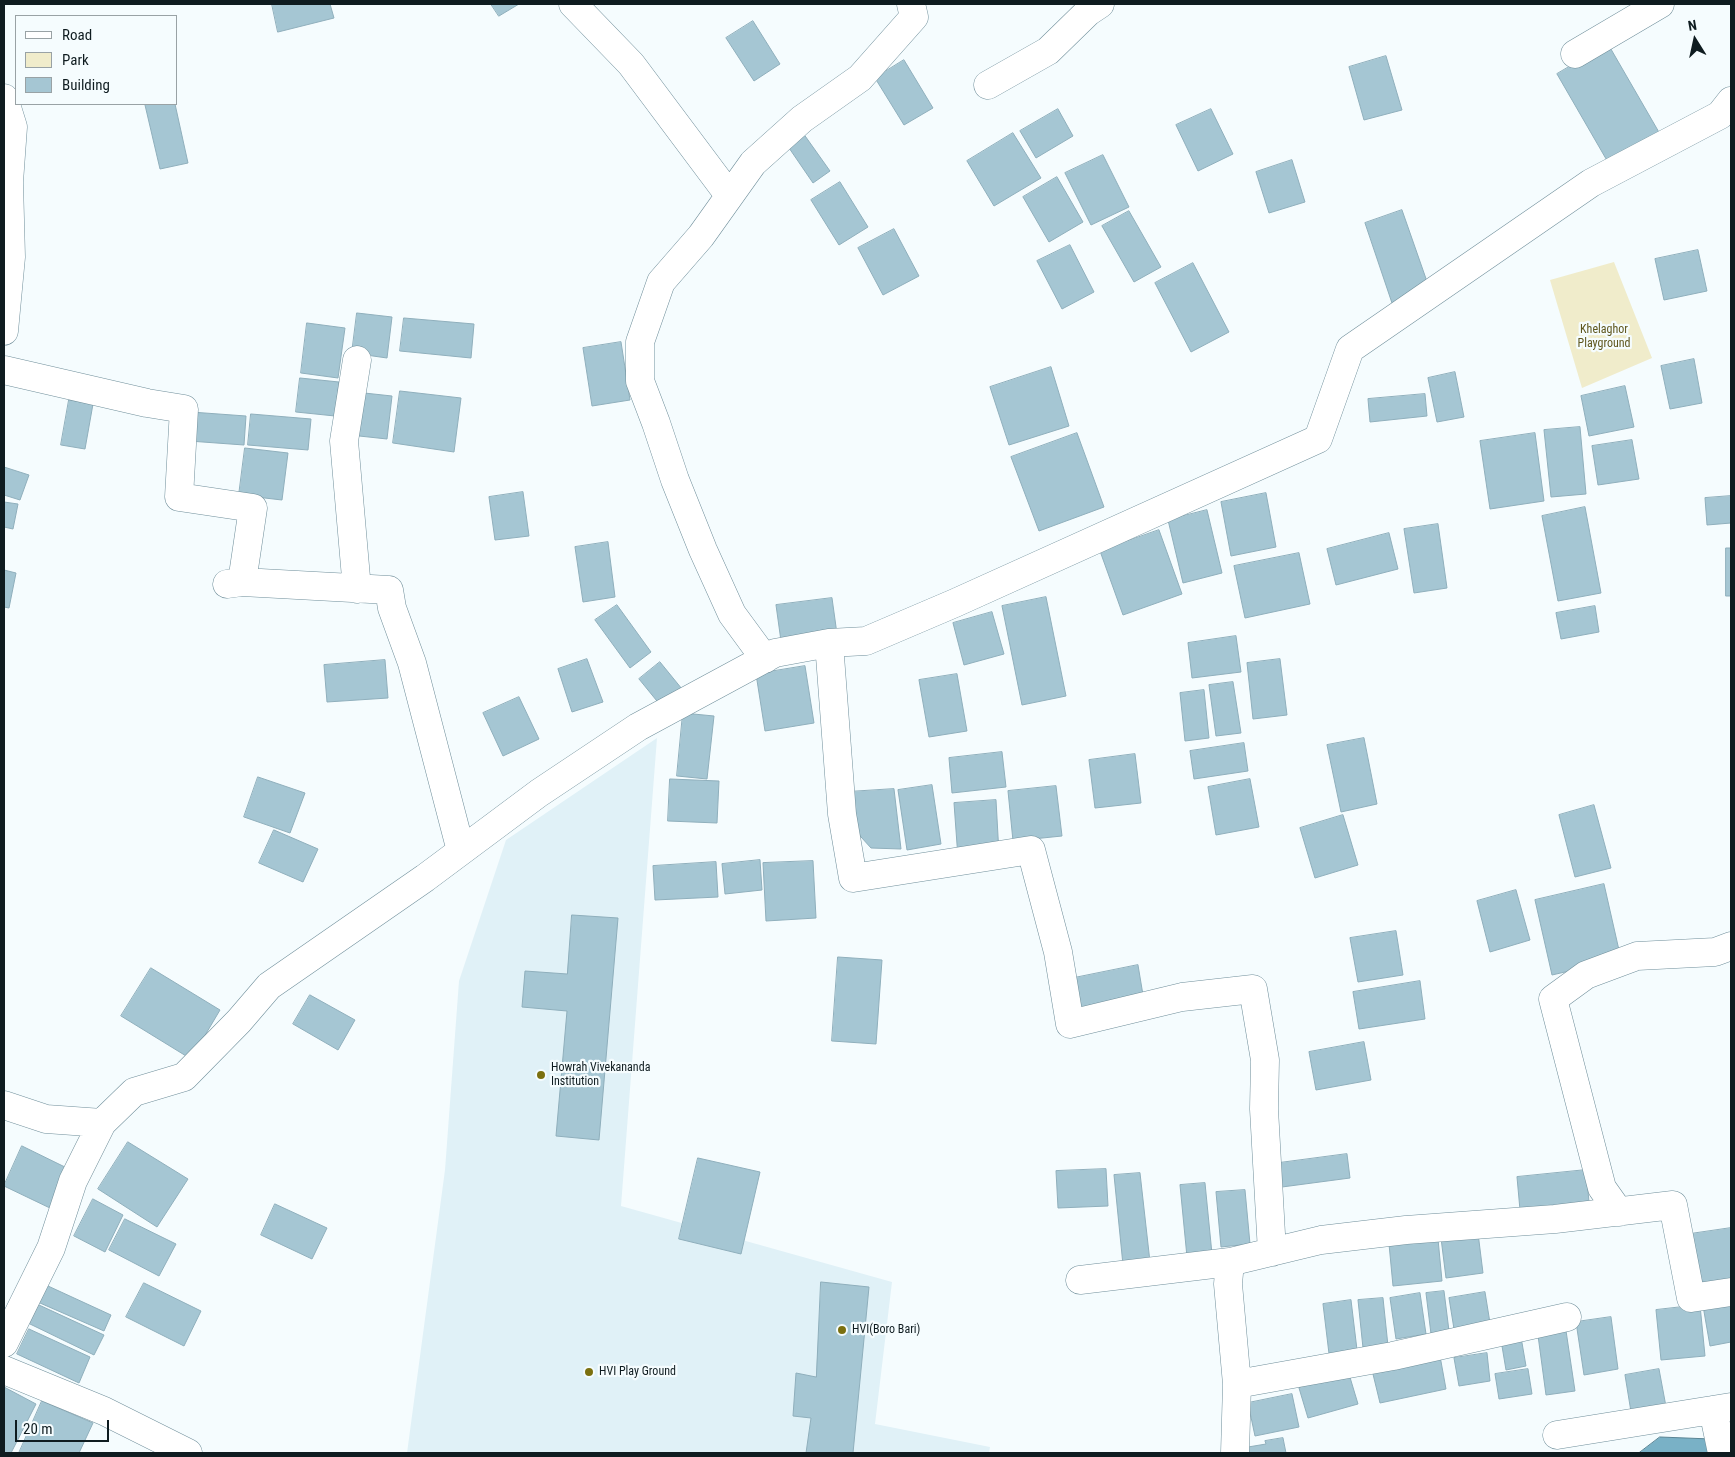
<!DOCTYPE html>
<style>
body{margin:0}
#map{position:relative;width:1735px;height:1457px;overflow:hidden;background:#f5fcfe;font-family:"Roboto Condensed",sans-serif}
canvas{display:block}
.frame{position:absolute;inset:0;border:5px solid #0f1c20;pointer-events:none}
.legend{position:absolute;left:15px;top:15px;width:162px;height:90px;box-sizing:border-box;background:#f5fcfe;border:1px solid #99a2a5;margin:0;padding:6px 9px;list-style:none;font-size:15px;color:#0f1c20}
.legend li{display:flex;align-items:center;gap:10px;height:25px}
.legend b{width:25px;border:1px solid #99a2a5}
.north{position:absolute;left:1670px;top:15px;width:50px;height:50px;-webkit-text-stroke:4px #f5fcfe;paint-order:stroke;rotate:350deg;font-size:14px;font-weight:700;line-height:20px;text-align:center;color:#0f1c20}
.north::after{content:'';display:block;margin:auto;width:18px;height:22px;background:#0f1c20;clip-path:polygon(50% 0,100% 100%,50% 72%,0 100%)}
.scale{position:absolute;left:15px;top:1420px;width:94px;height:22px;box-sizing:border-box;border:2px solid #0f1c20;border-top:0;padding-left:6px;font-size:15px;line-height:18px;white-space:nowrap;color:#0f1c20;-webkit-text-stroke:4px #f5fcfe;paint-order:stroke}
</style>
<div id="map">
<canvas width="1735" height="1457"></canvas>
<div class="frame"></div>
<ul class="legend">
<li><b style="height:6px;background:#fff"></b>Road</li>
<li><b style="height:14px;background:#f0eccb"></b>Park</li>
<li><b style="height:14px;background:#a5c6d3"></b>Building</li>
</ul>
<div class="north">N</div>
<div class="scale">20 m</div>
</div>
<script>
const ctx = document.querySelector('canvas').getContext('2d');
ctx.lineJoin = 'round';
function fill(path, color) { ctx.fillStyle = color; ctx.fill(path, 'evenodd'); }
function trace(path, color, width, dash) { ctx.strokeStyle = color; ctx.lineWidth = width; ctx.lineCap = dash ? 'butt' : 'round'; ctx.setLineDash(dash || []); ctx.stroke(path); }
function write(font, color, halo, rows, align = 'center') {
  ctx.font = font + ' "Roboto Condensed",sans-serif'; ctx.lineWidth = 4.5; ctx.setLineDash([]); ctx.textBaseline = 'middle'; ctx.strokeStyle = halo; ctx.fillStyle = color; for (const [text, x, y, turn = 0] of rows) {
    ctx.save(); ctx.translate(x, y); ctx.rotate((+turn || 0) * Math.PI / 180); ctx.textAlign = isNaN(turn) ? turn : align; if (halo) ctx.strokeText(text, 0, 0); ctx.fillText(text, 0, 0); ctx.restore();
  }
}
const built = new Path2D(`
 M 657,738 L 621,1206 L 892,1282 L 875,1424 L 990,1447 L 989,1453 L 407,1453 L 445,1170 L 459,981 L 506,840 Z`);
const green = new Path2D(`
 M 1614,262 L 1652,358 L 1582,388 L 1550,280 Z`);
const water = new Path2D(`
 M 1660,1437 L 1711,1439 L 1715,1453 L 1639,1453 Z`);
const building = new Path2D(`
 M 272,4 L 330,4 L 334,18 L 278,32 Z
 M 491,4 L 519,4 L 499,16 Z
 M 753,21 L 780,64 L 754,81 L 726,38 Z
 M 1608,44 L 1660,134 L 1609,164 L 1557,74 Z
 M 1386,56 L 1402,110 L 1364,120 L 1349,67 Z
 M 904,60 L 933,108 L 904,125 L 875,78 Z
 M 149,104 L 175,104 L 188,163 L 160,169 L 145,105 Z
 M 1058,109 L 1073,136 L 1036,158 L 1020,131 Z
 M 1211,109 L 1233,154 L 1198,171 L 1176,125 Z
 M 803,133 L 830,171 L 813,183 L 787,145 Z
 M 1013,133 L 1041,178 L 994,206 L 967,161 Z
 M 1103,155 L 1129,207 L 1091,225 L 1065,173 Z
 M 1292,160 L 1305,202 L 1269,213 L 1256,172 Z
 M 1057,177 L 1083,222 L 1049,242 L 1023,197 Z
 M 840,182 L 868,227 L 839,245 L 811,200 Z
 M 1402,210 L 1431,293 L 1393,306 L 1365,223 Z
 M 1129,211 L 1161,267 L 1134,282 L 1102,226 Z
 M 894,229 L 919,276 L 883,295 L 858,248 Z
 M 1070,245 L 1094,292 L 1062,309 L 1037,261 Z
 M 1698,250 L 1707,291 L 1664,300 L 1655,259 Z
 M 1193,263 L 1229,332 L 1191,352 L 1155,283 Z
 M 357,313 L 392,317 L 387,358 L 352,353 Z
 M 404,318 L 474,324 L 471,358 L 400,351 Z
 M 307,323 L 345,328 L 338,378 L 301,373 Z
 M 621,342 L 630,400 L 592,406 L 583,348 Z
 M 1694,359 L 1702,403 L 1670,409 L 1661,366 Z
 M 1051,367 L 1069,426 L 1009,445 L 990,387 Z
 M 1455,372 L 1464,417 L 1437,422 L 1428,378 Z
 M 300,378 L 339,382 L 335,416 L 296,412 Z
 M 1625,386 L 1634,427 L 1589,436 L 1581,396 Z
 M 400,391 L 461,398 L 454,452 L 393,443 Z
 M 355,392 L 392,396 L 387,439 L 350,435 Z
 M 1425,394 L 1427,416 L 1370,422 L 1368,399 Z
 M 69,400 L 93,404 L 85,449 L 61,445 Z
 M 191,412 L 246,416 L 244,445 L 189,441 Z
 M 251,414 L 311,419 L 308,450 L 248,445 Z
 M 1580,427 L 1586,494 L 1551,497 L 1544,430 Z
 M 1077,433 L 1104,507 L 1039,531 L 1011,457 Z
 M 1535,433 L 1544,501 L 1490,509 L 1480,441 Z
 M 1632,440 L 1639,479 L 1598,485 L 1592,446 Z
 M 245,448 L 288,453 L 282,500 L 239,495 Z
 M 4,467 L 29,475 L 20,500 L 4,495 Z
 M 523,492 L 529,536 L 495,540 L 489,497 Z
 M 1266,493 L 1276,547 L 1231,556 L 1221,502 Z
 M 1731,496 L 1731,523 L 1707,525 L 1705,498 Z
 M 4,502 L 18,504 L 13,529 L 4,527 Z
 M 1585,507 L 1601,593 L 1558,601 L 1542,516 Z
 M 1207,510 L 1222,573 L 1183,583 L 1168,520 Z
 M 1438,524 L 1447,588 L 1414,593 L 1404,529 Z
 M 1159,530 L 1182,594 L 1123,615 L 1100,551 Z
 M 1389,533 L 1398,569 L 1336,585 L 1327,549 Z
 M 608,542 L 615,597 L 583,602 L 575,547 Z
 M 1726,548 L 1731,548 L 1731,596 L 1726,596 Z
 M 1299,553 L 1310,604 L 1245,618 L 1234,566 Z
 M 4,570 L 16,573 L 9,608 L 4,607 Z
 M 1046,597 L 1066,696 L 1022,705 L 1002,606 Z
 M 832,598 L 837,634 L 781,641 L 776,605 Z
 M 617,605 L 651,652 L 630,668 L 595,620 Z
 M 1595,606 L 1599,632 L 1561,639 L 1556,613 Z
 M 992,612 L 1004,654 L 964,665 L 953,623 Z
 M 1236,636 L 1241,672 L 1192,678 L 1188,643 Z
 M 587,659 L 603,702 L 572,712 L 558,669 Z
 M 1280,659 L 1287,715 L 1253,719 L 1247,663 Z
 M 385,660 L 388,698 L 327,702 L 324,665 Z
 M 660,662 L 682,689 L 661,706 L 639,679 Z
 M 805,666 L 814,723 L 765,731 L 756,674 Z
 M 957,674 L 967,731 L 929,737 L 919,680 Z
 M 1233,682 L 1241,733 L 1216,736 L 1209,685 Z
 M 1204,690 L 1209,738 L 1185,741 L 1180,693 Z
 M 519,697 L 539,739 L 503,756 L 483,713 Z
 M 683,713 L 714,716 L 707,779 L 677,776 Z
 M 1364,738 L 1377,804 L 1341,812 L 1327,745 Z
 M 1244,743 L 1248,771 L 1194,779 L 1190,751 Z
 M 1002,752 L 1006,787 L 952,793 L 949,758 Z
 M 1135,754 L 1141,803 L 1095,808 L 1089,760 Z
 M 258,777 L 305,793 L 290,833 L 244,817 Z
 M 670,779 L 719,781 L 717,823 L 668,821 Z
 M 1250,779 L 1259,827 L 1216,835 L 1208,787 Z
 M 932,785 L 941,844 L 907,850 L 898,790 Z
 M 1056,786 L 1062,836 L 1013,841 L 1008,791 Z
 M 894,789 L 901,849 L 871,848 L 852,827 L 847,792 Z
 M 996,800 L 999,854 L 958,858 L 954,803 Z
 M 1594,805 L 1611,868 L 1575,877 L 1559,815 Z
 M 1343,815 L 1358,865 L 1315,878 L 1300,828 Z
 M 274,830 L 318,849 L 303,882 L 259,863 Z
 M 760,860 L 762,890 L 725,894 L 722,864 Z
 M 813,861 L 816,918 L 766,921 L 763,863 Z
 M 716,862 L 718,897 L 655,900 L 653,866 Z
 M 1604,884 L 1621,959 L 1552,975 L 1535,900 Z
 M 1516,890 L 1530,940 L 1490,952 L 1477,901 Z
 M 572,915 L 618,918 L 599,1140 L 556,1136 L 567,1011 L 522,1007 L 525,971 L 567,974 Z
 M 1396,931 L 1403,975 L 1358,982 L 1350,938 Z
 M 838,957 L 882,960 L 876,1044 L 832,1041 Z
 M 1138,965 L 1144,1001 L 1081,1014 L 1074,978 Z
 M 151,968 L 220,1010 L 191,1059 L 121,1016 Z
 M 1420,981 L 1425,1019 L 1359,1029 L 1353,992 Z
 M 310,995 L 355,1020 L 338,1050 L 293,1024 Z
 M 1364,1042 L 1371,1080 L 1316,1090 L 1309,1052 Z
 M 128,1142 L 188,1179 L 157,1227 L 98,1189 Z
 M 22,1146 L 71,1170 L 52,1209 L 4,1186 Z
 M 1347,1154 L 1350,1178 L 1282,1187 L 1279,1163 Z
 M 698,1158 L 760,1172 L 741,1254 L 679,1239 Z
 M 1106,1169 L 1108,1206 L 1058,1208 L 1056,1171 Z
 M 1586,1170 L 1589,1202 L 1520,1210 L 1517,1177 Z
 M 1140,1173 L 1150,1262 L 1123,1265 L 1114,1175 Z
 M 1205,1183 L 1212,1254 L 1187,1257 L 1180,1185 Z
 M 1245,1190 L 1250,1244 L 1221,1247 L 1216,1192 Z
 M 93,1199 L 123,1215 L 105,1252 L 74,1236 Z
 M 275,1204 L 327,1228 L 312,1259 L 261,1235 Z
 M 125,1219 L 176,1244 L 159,1276 L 109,1250 Z
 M 1731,1228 L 1731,1285 L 1698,1289 L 1690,1234 Z
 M 1478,1233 L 1483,1273 L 1446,1278 L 1441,1238 Z
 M 1438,1239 L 1442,1281 L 1393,1286 L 1389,1244 Z
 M 821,1282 L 869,1287 L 853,1453 L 806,1453 L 811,1418 L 793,1416 L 796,1373 L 816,1377 Z
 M 144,1283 L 201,1311 L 184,1346 L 126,1317 Z
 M 48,1286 L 111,1315 L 104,1331 L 40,1303 Z
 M 1444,1291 L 1449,1331 L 1431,1334 L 1426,1293 Z
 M 1485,1292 L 1490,1323 L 1454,1329 L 1449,1298 Z
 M 1420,1293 L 1426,1334 L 1396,1339 L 1390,1298 Z
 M 1731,1295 L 1731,1342 L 1710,1346 L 1702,1300 Z
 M 1383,1298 L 1388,1346 L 1363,1348 L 1358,1300 Z
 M 1351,1300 L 1358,1358 L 1330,1362 L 1323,1304 Z
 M 39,1305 L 104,1335 L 94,1355 L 30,1324 Z
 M 1700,1305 L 1705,1356 L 1661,1360 L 1656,1310 Z
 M 1611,1317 L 1618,1369 L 1584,1375 L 1576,1322 Z
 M 1565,1324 L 1575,1391 L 1546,1395 L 1537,1328 Z
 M 29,1329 L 90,1357 L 79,1383 L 17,1354 Z
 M 1521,1337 L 1526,1366 L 1506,1370 L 1501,1340 Z
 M 1487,1353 L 1490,1381 L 1459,1386 L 1454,1358 Z
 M 1440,1356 L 1446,1389 L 1380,1403 L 1372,1370 Z
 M 1528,1369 L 1532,1394 L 1499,1399 L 1495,1374 Z
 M 1659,1369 L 1667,1412 L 1632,1418 L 1625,1375 Z
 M 1349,1374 L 1358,1404 L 1308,1418 L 1299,1388 Z
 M 4,1387 L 36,1404 L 11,1453 L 4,1453 Z
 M 1292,1394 L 1299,1427 L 1255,1436 L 1248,1403 Z
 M 42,1401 L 93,1423 L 79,1453 L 19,1453 Z
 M 1283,1438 L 1286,1453 L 1249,1453 L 1248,1447 L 1266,1444 L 1265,1441 Z`);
const minor = new Path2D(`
 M 573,4 L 631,64 L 729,195
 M 1575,54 L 1660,4
 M 988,85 L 1048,51 L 1088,12 L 1100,4
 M 4,98 L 13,127 L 9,182 L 11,257 L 4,331
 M 357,360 L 344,441 L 357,589
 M 4,370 L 147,403 L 184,409 L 179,497 L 253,508 L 242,582
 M 227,584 L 242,582 L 389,590 L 392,608 L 412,663 L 461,851
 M 829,643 L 842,814 L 853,878 L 1031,850 L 1058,952 L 1070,1024 L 1182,997 L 1253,989 L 1265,1060 L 1264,1109 L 1272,1252
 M 765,659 L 732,614 L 703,550 L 675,480 L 656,423 L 640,381 L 640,342 L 661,282 L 701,236 L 753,163 L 802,119 L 860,78 L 914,17 L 911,4
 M 4,1105 L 46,1119 L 102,1123 L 73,1181 L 51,1248 L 4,1343
 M 102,1123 L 134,1092 L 184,1077 L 239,1021 L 269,986 L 425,878 L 539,793 L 638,727 L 775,653 L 829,643 L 866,641 L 955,603 L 1318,439 L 1350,349 L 1591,183 L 1720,115 L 1731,101
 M 1619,1212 L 1602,1188 L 1553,999 L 1586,975 L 1637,956 L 1715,952 L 1731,946
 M 1080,1280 L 1230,1262
 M 4,1370 L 104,1411 L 188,1453
 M 1237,1384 L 1393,1356 L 1567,1317
 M 1713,1410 L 1722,1453
 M 1557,1435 L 1731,1407
 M 1235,1453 L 1237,1384 L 1228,1284 L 1230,1262 L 1321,1240 L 1406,1230 L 1555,1219 L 1673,1205 L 1691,1298 L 1731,1292`);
const markers = [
 [541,1075,5,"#7b700f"],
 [842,1330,5,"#7b700f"],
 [589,1372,5,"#7b700f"]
];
const parkNames = [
 ["Khelaghor",1604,330],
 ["Playground",1604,344]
];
const poiNames = [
 ["Howrah Vivekananda",551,1068],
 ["Institution",551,1082],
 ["HVI(Boro Bari)",852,1330],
 ["HVI Play Ground",599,1372]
];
fill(built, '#e0f1f7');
fill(green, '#f0eccb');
fill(water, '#79b1c6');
trace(water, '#598494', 1);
fill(building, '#a5c6d3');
trace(building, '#8fafbc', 1);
trace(minor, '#708f9b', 29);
trace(minor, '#fff', 28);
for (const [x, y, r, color] of markers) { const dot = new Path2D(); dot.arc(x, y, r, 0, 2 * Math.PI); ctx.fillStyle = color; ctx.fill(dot); trace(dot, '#f5fcfe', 2); }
write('12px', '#5f571e', '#f5fcfe', parkNames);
write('12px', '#0f1c20', '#f5fcfe', poiNames, 'left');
</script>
